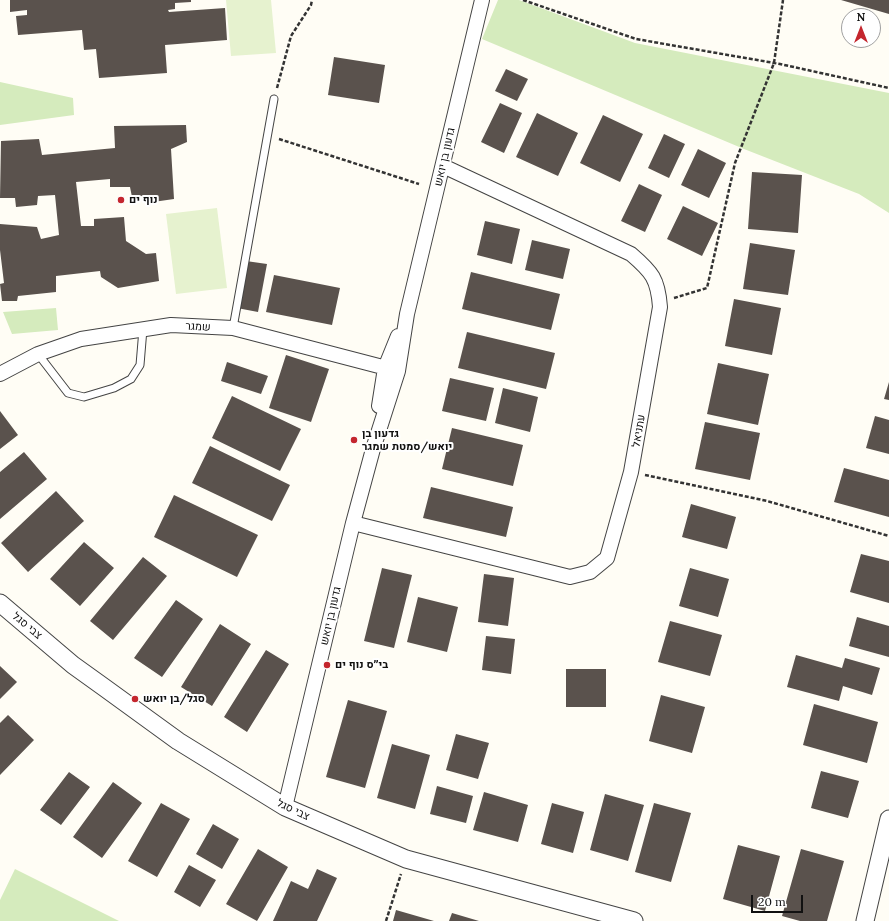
<!DOCTYPE html>
<meta charset="utf-8">
<style>
body{margin:0}
#map{position:relative;width:889px;height:921px;overflow:hidden;background:#fffdf5;font-family:Lora,serif}
canvas{display:block}
.north{position:absolute;left:841px;top:8px;width:40px;height:40px;box-sizing:border-box;background:#fff;border:1px solid #a0a0a0;border-radius:50%;rotate:0deg;font-size:11px;font-weight:700;line-height:16px;text-align:center;color:#111}
.north::after{content:'';display:block;margin:auto;width:14px;height:18px;background:#c4262e;clip-path:polygon(50% 0,100% 100%,50% 72%,0 100%)}
.scale{position:absolute;left:751px;top:895px;width:52px;height:18px;box-sizing:border-box;border:2px solid #111;border-top:0;padding-left:5px;font-size:12px;line-height:14px;white-space:nowrap;color:#111;-webkit-text-stroke:3px #fff;paint-order:stroke}
</style>
<div id="map">
<canvas width="889" height="921"></canvas>
<div class="north">N</div>
<div class="scale">20 m</div>
</div>
<script>
const ctx = document.querySelector('canvas').getContext('2d');
ctx.lineJoin = 'round';
function fill(path, color) { ctx.fillStyle = color; ctx.fill(path, 'evenodd'); }
function trace(path, color, width, dash) { ctx.strokeStyle = color; ctx.lineWidth = width; ctx.lineCap = dash ? 'butt' : 'round'; ctx.setLineDash(dash || []); ctx.stroke(path); }
function write(font, color, halo, rows, align = 'center') {
  ctx.font = font + ' Lora,Heebo,serif'; ctx.lineWidth = 4; ctx.setLineDash([]); ctx.textBaseline = 'middle'; ctx.strokeStyle = halo; ctx.fillStyle = color; for (const [text, x, y, turn = 0] of rows) {
    ctx.save(); ctx.translate(x, y); ctx.rotate((+turn || 0) * Math.PI / 180); ctx.textAlign = isNaN(turn) ? turn : align; if (halo) ctx.strokeText(text, 0, 0); ctx.fillText(text, 0, 0); ctx.restore();
  }
}
const green = new Path2D(`
 M 498,0 L 519,0 L 635,43 L 889,93 L 889,213 L 859,194 L 744,149 L 482,39 Z
 M 0,82 L 73,98 L 74,115 L 0,125 Z
 M 56,308 L 58,330 L 12,334 L 3,312 Z
 M 15,869 L 119,921 L 0,921 L 0,900 Z`);
const pitch = new Path2D(`
 M 226,0 L 271,0 L 276,53 L 231,56 Z
 M 217,208 L 227,288 L 176,294 L 166,214 Z`);
const building = new Path2D(`
 M 10,0 L 191,0 L 191,2 L 175,3 L 175,9 L 168,10 L 169,12 L 225,8 L 227,40 L 165,45 L 167,73 L 99,78 L 96,49 L 84,50 L 82,30 L 18,35 L 16,16 L 27,15 L 27,10 L 10,12 Z
 M 841,0 L 889,0 L 889,14 Z
 M 334,57 L 385,65 L 379,103 L 328,95 Z
 M 506,69 L 528,79 L 517,101 L 495,91 Z
 M 500,103 L 522,113 L 504,153 L 481,142 Z
 M 537,113 L 578,133 L 558,176 L 516,157 Z
 M 603,115 L 643,134 L 620,182 L 580,163 Z
 M 186,125 L 187,142 L 171,149 L 174,199 L 153,202 L 152,195 L 132,197 L 130,187 L 110,187 L 110,179 L 76,182 L 81,226 L 94,226 L 94,219 L 124,217 L 126,241 L 146,254 L 156,253 L 159,281 L 118,288 L 101,277 L 100,271 L 56,276 L 56,292 L 18,296 L 17,301 L 2,301 L 0,284 L 4,283 L 0,250 L 0,224 L 37,227 L 41,239 L 59,235 L 55,195 L 38,196 L 37,205 L 16,207 L 15,198 L 0,198 L 1,141 L 39,139 L 42,155 L 115,148 L 114,126 Z
 M 664,134 L 685,144 L 669,178 L 648,168 Z
 M 698,149 L 726,163 L 709,198 L 681,185 Z
 M 752,172 L 802,175 L 798,233 L 748,229 Z
 M 639,184 L 662,195 L 645,232 L 621,221 Z
 M 683,206 L 718,223 L 702,256 L 667,239 Z
 M 485,221 L 520,229 L 512,264 L 477,255 Z
 M 532,240 L 570,249 L 563,279 L 525,270 Z
 M 750,243 L 795,250 L 788,295 L 743,289 Z
 M 246,261 L 267,264 L 258,312 L 237,308 Z
 M 471,272 L 560,294 L 551,330 L 462,309 Z
 M 274,275 L 340,288 L 332,325 L 266,312 Z
 M 734,299 L 781,308 L 772,355 L 725,346 Z
 M 467,332 L 555,353 L 546,389 L 458,368 Z
 M 286,355 L 329,369 L 311,422 L 269,408 Z
 M 227,362 L 268,376 L 261,394 L 221,381 Z
 M 718,363 L 769,374 L 758,425 L 707,414 Z
 M 450,378 L 494,388 L 486,421 L 442,411 Z
 M 889,382 L 889,400 L 884,399 Z
 M 503,388 L 538,397 L 530,432 L 495,423 Z
 M 232,396 L 301,429 L 280,471 L 212,438 Z
 M 0,411 L 18,435 L 0,449 Z
 M 875,416 L 889,420 L 889,454 L 866,448 Z
 M 705,422 L 760,433 L 750,480 L 695,469 Z
 M 452,428 L 523,445 L 513,486 L 442,469 Z
 M 210,446 L 290,485 L 272,521 L 192,483 Z
 M 24,452 L 47,479 L 0,519 L 0,472 Z
 M 844,468 L 889,480 L 889,517 L 834,502 Z
 M 431,487 L 513,507 L 506,537 L 423,518 Z
 M 56,491 L 84,521 L 28,572 L 1,543 Z
 M 174,495 L 258,535 L 237,577 L 154,537 Z
 M 691,504 L 736,517 L 727,549 L 682,537 Z
 M 84,542 L 114,568 L 80,606 L 50,579 Z
 M 861,554 L 889,561 L 889,603 L 850,592 Z
 M 143,557 L 167,576 L 113,640 L 90,621 Z
 M 382,568 L 412,575 L 394,648 L 364,641 Z
 M 690,568 L 729,579 L 718,617 L 679,606 Z
 M 484,574 L 514,578 L 508,626 L 478,622 Z
 M 418,597 L 458,607 L 447,652 L 407,642 Z
 M 176,600 L 203,619 L 162,677 L 134,658 Z
 M 857,617 L 889,626 L 889,657 L 849,646 Z
 M 670,621 L 722,635 L 710,676 L 658,662 Z
 M 220,624 L 251,644 L 212,706 L 181,687 Z
 M 486,636 L 515,639 L 511,674 L 482,670 Z
 M 266,650 L 289,664 L 247,732 L 224,717 Z
 M 796,655 L 842,668 L 845,658 L 880,668 L 872,695 L 843,686 L 839,701 L 787,687 Z
 M 0,666 L 17,682 L 0,699 Z
 M 566,669 L 606,669 L 606,707 L 566,707 Z
 M 661,695 L 705,707 L 692,753 L 649,741 Z
 M 348,700 L 387,711 L 365,788 L 326,777 Z
 M 814,704 L 878,722 L 867,763 L 803,745 Z
 M 8,715 L 34,740 L 0,775 L 0,723 Z
 M 456,734 L 489,743 L 478,779 L 446,770 Z
 M 392,744 L 430,755 L 415,809 L 377,798 Z
 M 821,771 L 859,781 L 848,818 L 811,808 Z
 M 69,772 L 90,787 L 61,825 L 40,810 Z
 M 113,782 L 142,803 L 102,858 L 73,837 Z
 M 437,786 L 473,796 L 466,823 L 430,814 Z
 M 484,792 L 528,805 L 518,842 L 473,830 Z
 M 605,794 L 644,805 L 628,861 L 590,850 Z
 M 161,803 L 190,819 L 157,877 L 128,861 Z
 M 552,803 L 584,812 L 573,853 L 541,844 Z
 M 654,803 L 691,813 L 671,882 L 635,872 Z
 M 213,824 L 239,839 L 222,869 L 196,854 Z
 M 738,845 L 780,856 L 765,911 L 723,899 Z
 M 258,849 L 288,867 L 257,921 L 226,904 Z
 M 801,849 L 844,861 L 827,921 L 800,921 L 782,916 Z
 M 189,865 L 216,880 L 200,907 L 174,892 Z
 M 317,869 L 337,878 L 317,921 L 273,921 L 291,881 L 308,889 Z
 M 396,910 L 434,921 L 393,921 Z
 M 452,913 L 479,921 L 449,921 Z`);
const path = new Path2D(`
 M 523,0 L 636,39 L 780,64 L 889,88
 M 277,88 L 291,36 L 311,5 L 312,0
 M 279,139 L 419,184
 M 674,298 L 707,288 L 735,163 L 774,63 L 783,0
 M 645,475 L 767,501 L 889,536
 M 386,921 L 401,874`);
const service = new Path2D(`
 M 233,328 L 274,99
 M 38,354 L 68,393 L 84,397 L 114,388 L 131,379 L 140,365 L 143,329`);
const minor = new Path2D(`
 M 0,374 L 38,354 L 81,339 L 171,325 L 233,328 L 398,371
 M 379,406 L 385,368 L 398,336
 M 353,523 L 570,577 L 590,572 L 607,558 L 631,472 L 660,307 C 658,279 652,272 631,254 L 443,166
 M 285,807 L 353,523 L 373,449 L 398,371 L 407,314 L 482,0`);
const tertiary = new Path2D(`
 M 0,603 L 73,665 L 105,688 L 178,741 L 285,807 L 406,859 L 634,921
 M 865,921 L 889,819`);
const markers = [
 [121,200,4,"#c4262e"],
 [354,440,4,"#c4262e"],
 [327,665,4,"#c4262e"],
 [135,699,4,"#c4262e"]
];
const streetNames = [
 ["גדעון בן יואש",445,157,-77],
 ["שמגר",198,327,3],
 ["עתניאל",639,431,-80],
 ["גדעון בן יואש",331,616,-77],
 ["צבי סגל",27,626,40],
 ["צבי סגל",293,810,26]
];
const poiNames = [
 ["נוף ים",129,200],
 ["גדעון בן",362,434],
 ["יואש/סמטת שמגר",362,447],
 ["בי״ס נוף ים",335,665],
 ["סגל/בן יואש",143,699]
];
fill(green, '#d5ebbd');
fill(pitch, '#e6f2cf');
fill(building, '#5a524d');
trace(service, '#444', 9);
trace(minor, '#444', 16);
trace(tertiary, '#444', 19);
trace(path, '#333', 2.5, [4, 2]);
trace(service, '#fff', 7);
trace(minor, '#fff', 14);
trace(tertiary, '#fff', 17);
for (const [x, y, r, color] of markers) { const dot = new Path2D(); dot.arc(x, y, r, 0, 2 * Math.PI); ctx.fillStyle = color; ctx.fill(dot); trace(dot, '#fff', 1.5); }
write('11px', '#111', '#fff', streetNames);
write('bold 11px', '#111', '#fff', poiNames, 'left');
</script>
